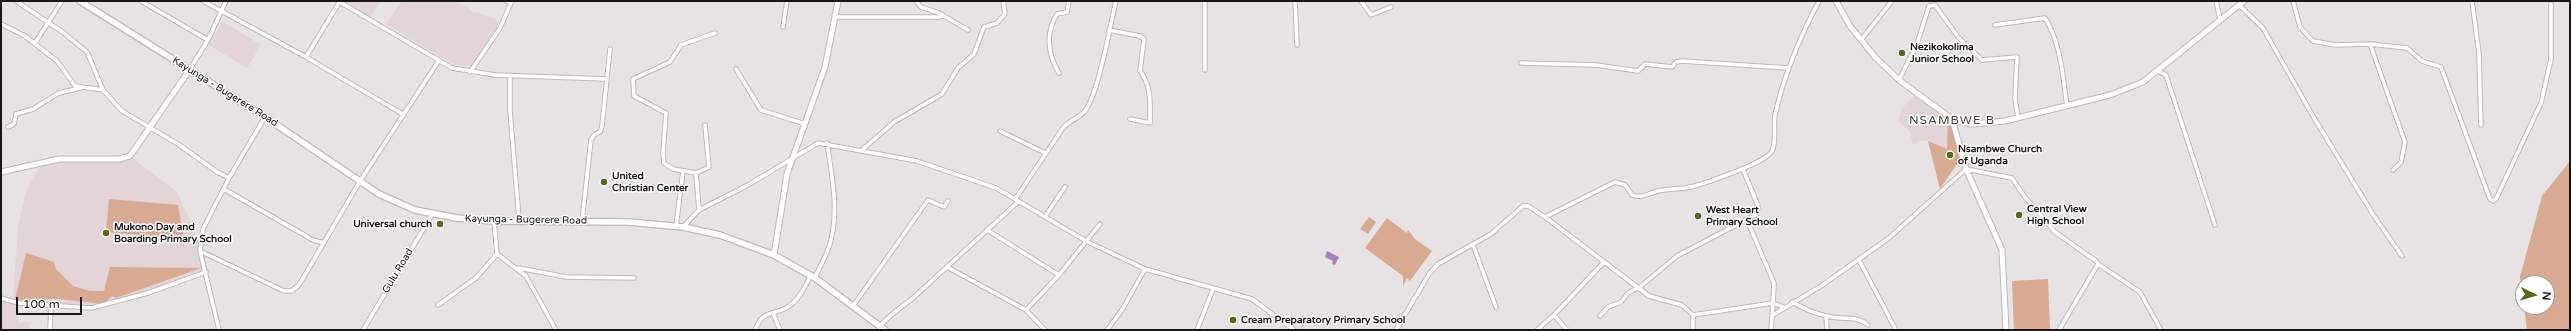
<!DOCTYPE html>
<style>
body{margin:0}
#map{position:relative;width:2571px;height:331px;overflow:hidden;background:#e7e2e3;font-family:"Varela Round",sans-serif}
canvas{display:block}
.frame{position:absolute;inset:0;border:2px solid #181617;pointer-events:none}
.north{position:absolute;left:2515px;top:275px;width:40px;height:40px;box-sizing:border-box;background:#fff;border:1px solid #a3a2a2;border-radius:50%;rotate:95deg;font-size:11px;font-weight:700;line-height:16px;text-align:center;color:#181617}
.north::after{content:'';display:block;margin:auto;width:14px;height:18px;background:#556b1a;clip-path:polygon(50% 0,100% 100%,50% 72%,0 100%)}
.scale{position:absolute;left:16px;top:297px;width:66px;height:18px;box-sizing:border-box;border:2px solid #181617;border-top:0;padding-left:5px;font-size:12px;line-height:14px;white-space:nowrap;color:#181617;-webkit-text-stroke:3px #fff;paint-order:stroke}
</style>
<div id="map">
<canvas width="2571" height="331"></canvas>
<div class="frame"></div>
<div class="north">N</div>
<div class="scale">100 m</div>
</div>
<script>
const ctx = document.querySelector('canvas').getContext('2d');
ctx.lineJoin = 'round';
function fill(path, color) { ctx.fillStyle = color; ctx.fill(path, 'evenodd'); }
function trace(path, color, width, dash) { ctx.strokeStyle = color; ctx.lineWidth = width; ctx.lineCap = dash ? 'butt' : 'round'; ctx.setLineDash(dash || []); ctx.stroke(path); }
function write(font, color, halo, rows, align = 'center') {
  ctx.font = font + ' "Varela Round",sans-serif'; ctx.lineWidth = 3; ctx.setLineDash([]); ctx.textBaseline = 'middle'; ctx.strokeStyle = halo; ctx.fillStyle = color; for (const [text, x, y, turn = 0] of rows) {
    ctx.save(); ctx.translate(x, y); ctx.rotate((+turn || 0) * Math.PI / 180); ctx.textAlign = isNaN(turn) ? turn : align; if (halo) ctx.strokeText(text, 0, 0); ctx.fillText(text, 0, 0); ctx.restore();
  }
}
const built = new Path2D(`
 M 346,1 L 381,1 L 369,18 Z
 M 402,1 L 454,1 L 467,7 L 474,14 L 477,12 L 495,19 L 500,22 L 499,28 L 473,66 L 454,65 L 386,24 Z
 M 222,21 L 261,45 L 247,68 L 209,45 Z
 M 1914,96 L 1948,119 L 1947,150 L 1928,141 L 1920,140 L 1913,145 L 1910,132 L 1898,120 L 1903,107 Z
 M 130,156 L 177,192 L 198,239 L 208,271 L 91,308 L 13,302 L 18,227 L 26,191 L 44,160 Z
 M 1,300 L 17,306 L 19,323 L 31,322 L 28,330 L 1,330 Z`);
const green = new Path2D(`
 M 1948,119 L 1952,123 L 1961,158 L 1940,189 L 1928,141 L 1947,149 Z
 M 2570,161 L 2570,330 L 2527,330 L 2524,307 L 2547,307 L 2547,283 L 2523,283 L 2523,300 L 2520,277 L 2542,196 Z
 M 109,199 L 178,205 L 184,239 L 106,232 Z
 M 1369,217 L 1376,222 L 1368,234 L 1360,229 Z
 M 1387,218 L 1407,233 L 1408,230 L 1415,239 L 1432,251 L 1410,281 L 1407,278 L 1403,286 L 1403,276 L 1365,248 Z
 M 26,253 L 54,262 L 56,269 L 73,286 L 90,291 L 104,291 L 110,267 L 201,268 L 116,298 L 112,296 L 104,304 L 59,299 L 15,300 Z
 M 2048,279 L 2050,330 L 2014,330 L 2012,281 Z`);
const water = new Path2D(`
 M 1327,251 L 1339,257 L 1335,265 L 1332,264 L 1333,261 L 1325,257 Z`);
const street = new Path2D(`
 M 16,1 L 64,33 L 87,52 L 103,90
 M 141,1 L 208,40
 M 203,1 L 306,57 L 404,115
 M 338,1 L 452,68 L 495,75 L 607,79
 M 916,1 L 921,7 L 939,13 L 968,30
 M 1295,1 L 1297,45
 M 1361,1 L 1371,15 L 1391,7
 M 2216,1 L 2220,19
 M 2293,1 L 2300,27 L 2313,41 L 2335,45 L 2370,44 L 2407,48 L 2422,61 L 2441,67 L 2490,199 L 2493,201 L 2496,199 L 2541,103 L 2551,59 L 2551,4
 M 2472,1 L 2479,54 L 2481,125
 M 2239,5 L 2263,28 L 2314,118 L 2374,216 L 2402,256
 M 835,17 L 939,17 L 943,15
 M 1,24 L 25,36 L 57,61 L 75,86 L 103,90 L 122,111 L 178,144 L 217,172 L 229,178
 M 1995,25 L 2045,18 C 2061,43 2063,78 2067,106
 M 783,27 L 787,1
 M 1109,30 L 1140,36 L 1144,39 L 1140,71 C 1152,86 1150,104 1150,123 L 1130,119
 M 1861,40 L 1892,1
 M 35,43 L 62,1
 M 2370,44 L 2405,142 L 2401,162 L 2393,170
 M 306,57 L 340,1
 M 1521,63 L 1596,65 L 1638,71 L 1645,64 L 1672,67 L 1676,62 L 1682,61 L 1788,68
 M 190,69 L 208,40 L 226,1
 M 736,69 L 761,110 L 805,124
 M 1205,70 L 1205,1
 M 2158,71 L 2166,75 L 2215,225
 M 470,72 L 500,28 L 511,3 L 506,1
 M 1059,73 C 1048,55 1045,33 1057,14 L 1067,12 L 1069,1
 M 510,75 L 510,111 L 519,219
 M 1899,80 L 1917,44 L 1929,6 L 1935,5 L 1958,37 L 1982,60 L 2017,57 L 2015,99 L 2018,117
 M 8,127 L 14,124 L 16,114 L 33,109 L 59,93 L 80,88
 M 1000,131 L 1045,153
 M 861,151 L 894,122 L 942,94 L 958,68 L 974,54 L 984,27 L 997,23 L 1005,14 L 1003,1
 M 696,173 L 709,167 L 705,125
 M 224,189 L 313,240 L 324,243
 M 1016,198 L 1063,128 C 1069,121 1077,119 1083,113 C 1098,99 1110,25 1116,1
 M 699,210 L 748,185 L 818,143 L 917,161 L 996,188 L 1086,241 L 1145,269 L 1252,299 L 1294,330
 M 1046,215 L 1065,187
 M 1545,217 L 1615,182 L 1625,185 L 1632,195 C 1642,199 1649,193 1658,191 C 1667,189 1677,189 1686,188 C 1701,185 1766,163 1772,151 C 1777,141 1773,126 1775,115 C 1784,74 1800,37 1819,1
 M 1747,220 L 1774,283 L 1773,303 L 1783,307
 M 494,221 L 497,254 L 526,276 L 556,330
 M 582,221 L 591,140 L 594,135 L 600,132 L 602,126 L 610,49
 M 676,227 L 683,171
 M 683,227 L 699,210 L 696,173 L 673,169 L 664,163 L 663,153 L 666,113 L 634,96 L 633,79 L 670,62 L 681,45 L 715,33
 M 987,230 L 1059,275
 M 1473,245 L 1496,307
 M 200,251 L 284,291 L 291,291 L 299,285 L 360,181 L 438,62
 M 1859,260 L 1896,330
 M 2098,264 L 2140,292 L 2161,330
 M 947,267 L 1026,310 L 1059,275 L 1100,224
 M 519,268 L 566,277 L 634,278
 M 815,278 C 819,268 825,258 829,247 C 840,213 832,177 827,143
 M 1,298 L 18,303 L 91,308 L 148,293 L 206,272
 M 1792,302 C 1805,309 1817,315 1832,317 C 1846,320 1856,315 1868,325
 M 438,305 L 476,278 L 497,254
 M 853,306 L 928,200 L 944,207 L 948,201
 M 1026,310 L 1045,330
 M 773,313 L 780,330
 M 1554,315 L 1604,262
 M 1693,315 L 1693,330
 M 1773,315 L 1821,286 L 1889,238 L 1966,169 L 2012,178 L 2025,197 L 2055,232 L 2096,261 L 2098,264 L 2059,330
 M 1600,316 L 1608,307 L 1621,302 L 1628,293 L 1640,287 L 1677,256 L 1757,214 L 1758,206 L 1743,169
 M 1826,316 L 1827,330
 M 880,326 L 891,315 L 913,298 L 1019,201
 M 50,330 L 51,304
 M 219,330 L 200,251 L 203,229 L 229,178 L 265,117
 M 363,330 L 433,213
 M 755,330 C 763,310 770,316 786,308 C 797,302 806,287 810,276
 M 1107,330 L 1122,310 L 1145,269
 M 1197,330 L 1213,289
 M 1396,330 L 1429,274 L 1438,264 L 1491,234 L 1523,206 L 1528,206 L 1545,217 L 1649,296 L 1682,305 L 1693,315 L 1773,303 L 1771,330
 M 1537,330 L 1554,315 L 1567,330`);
const secondary = new Path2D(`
 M 1836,1 L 1850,26 L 1875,57 L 1899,80 L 1952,119 L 1966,169 L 2002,250 L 2006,330
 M 1952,119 L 1972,124 L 2005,121 L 2110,95 L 2143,82 L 2244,1
 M 1,172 L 59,159 L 119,159 L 130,156 L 190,69
 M 774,255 L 787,174 L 825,67 L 838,1`);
const primary = new Path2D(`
 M 80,1 L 265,117 L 379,194 L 415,210 L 457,218 L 494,221 L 629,222 L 683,227 L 720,235 L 774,255 L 815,278 L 885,330`);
const markers = [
 [1902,53,4,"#556b1a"],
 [1950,155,4,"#556b1a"],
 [604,182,4,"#556b1a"],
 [2019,215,4,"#556b1a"],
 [1698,216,4,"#556b1a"],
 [440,224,4,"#556b1a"],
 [106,233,4,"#556b1a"],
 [1233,320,4,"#556b1a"]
];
const poiNames = [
 ["Nezikokolima",1910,47],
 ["Junior School",1910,59],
 ["Nsambwe Church",1958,149],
 ["of Uganda",1958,161],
 ["United",612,176],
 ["Christian Center",612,188],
 ["Central View",2027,209],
 ["High School",2027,221],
 ["West Heart",1706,210],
 ["Primary School",1706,222],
 ["Universal church",432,224,"right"],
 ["Mukono Day and",114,227],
 ["Boarding Primary School",114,239],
 ["Cream Preparatory Primary School",1241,320]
];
const streetNames = [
 ["Kayunga - Bugerere Road",225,92,32],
 ["Kayunga - Bugerere Road",526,220,1],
 ["Gulu Road",398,271,-59]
];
const quarterNames = [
 ["NSAMBWE B",1952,121]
];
fill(built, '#e2d4d7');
fill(green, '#d7aa91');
fill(water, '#a383ba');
trace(street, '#beb9ba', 5.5);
trace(secondary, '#beb9ba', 7);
trace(primary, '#beb9ba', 8);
trace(street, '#fff', 3.5);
trace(secondary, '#fff', 5);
trace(primary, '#fff', 5.5);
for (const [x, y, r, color] of markers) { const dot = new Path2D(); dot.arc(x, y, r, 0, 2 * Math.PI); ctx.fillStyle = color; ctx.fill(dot); trace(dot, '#fff', 1.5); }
write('bold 10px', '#181617', '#fff', poiNames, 'left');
write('10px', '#181617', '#fff', streetNames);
ctx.letterSpacing = '1px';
write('12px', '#444041', '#fff', quarterNames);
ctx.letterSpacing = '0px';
</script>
